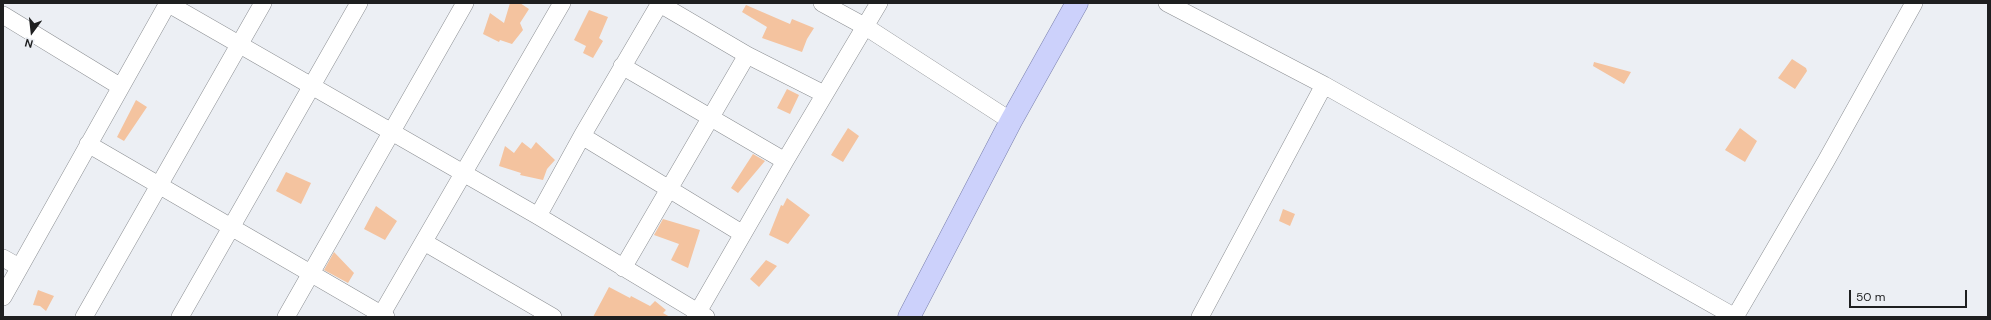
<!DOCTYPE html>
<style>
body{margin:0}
#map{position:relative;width:1991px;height:320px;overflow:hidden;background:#eceff4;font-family:"DM Sans",sans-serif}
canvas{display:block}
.frame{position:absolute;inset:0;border:4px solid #1e1f20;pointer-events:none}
.north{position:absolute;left:12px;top:12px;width:40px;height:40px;-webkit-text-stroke:3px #eceff4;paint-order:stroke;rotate:195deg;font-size:11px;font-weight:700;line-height:16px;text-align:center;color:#1e1f20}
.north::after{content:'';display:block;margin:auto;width:14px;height:18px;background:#1e1f20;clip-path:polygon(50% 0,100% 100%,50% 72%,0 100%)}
.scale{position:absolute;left:1849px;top:290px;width:118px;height:18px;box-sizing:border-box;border:2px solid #1e1f20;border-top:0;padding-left:5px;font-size:12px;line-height:14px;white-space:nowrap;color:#1e1f20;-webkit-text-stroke:3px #eceff4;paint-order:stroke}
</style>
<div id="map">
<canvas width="1991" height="320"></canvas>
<div class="frame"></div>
<div class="north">N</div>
<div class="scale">50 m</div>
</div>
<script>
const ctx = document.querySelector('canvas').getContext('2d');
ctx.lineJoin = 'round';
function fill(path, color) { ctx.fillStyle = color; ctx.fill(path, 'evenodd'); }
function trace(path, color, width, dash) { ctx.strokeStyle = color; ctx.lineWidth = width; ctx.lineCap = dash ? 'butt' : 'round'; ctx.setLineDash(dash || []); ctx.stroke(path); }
const building = new Path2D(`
 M 510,3 L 520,3 L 529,9 L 520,23 L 523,30 L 512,44 L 500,40 L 499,42 L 483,34 L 490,13 L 504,23 Z
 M 746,5 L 790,24 L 792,19 L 814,28 L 807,39 L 802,52 L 762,38 L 767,27 L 742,12 Z
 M 589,10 L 608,17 L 599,38 L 603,41 L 593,58 L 583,53 L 586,46 L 574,40 Z
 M 1792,59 L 1806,68 L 1807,71 L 1795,89 L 1778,78 Z
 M 1594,62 L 1631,72 L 1624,84 L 1593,66 Z
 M 787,89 L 799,95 L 790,114 L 777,108 Z
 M 136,100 L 147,107 L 124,141 L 117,137 Z
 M 848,128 L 859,136 L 843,162 L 831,155 Z
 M 1740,128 L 1757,141 L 1745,162 L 1725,150 Z
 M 522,142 L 531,149 L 536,142 L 555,160 L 547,169 L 543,180 L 520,175 L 521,173 L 499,166 L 505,146 L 514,153 Z
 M 753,154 L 765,161 L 738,193 L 731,188 Z
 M 286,172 L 311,183 L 301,204 L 276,191 Z
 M 787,198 L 810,215 L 788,244 L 769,235 L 781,205 L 783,206 Z
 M 376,206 L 397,221 L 385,240 L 364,229 Z
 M 1283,209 L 1295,214 L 1290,226 L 1279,221 Z
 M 663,219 L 700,230 L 688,268 L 671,260 L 679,244 L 654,235 Z
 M 334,252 L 354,273 L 348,283 L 324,270 Z
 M 766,260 L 777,266 L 759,287 L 750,279 Z
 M 609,287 L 630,298 L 631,296 L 650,306 L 655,301 L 666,310 L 663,313 L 670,317 L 593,317 Z
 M 38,290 L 54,296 L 46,311 L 40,306 L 33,305 Z`);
const minor = new Path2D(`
 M 167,3 L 538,216 L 706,317
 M 822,3 L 866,27 L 1011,121
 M 1167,3 L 1324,85 L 1735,317
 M 660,4 L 747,55 L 824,94
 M 3,15 L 121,87
 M 622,66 L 785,161
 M 582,136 L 743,234
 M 88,144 L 386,317
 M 538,216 L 582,136 L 660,3
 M 424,242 L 553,317
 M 3,258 L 19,267
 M 623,268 L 747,55
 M 3,297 L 168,3
 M 84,317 L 263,3
 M 180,317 L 359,3
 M 286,317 L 465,3
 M 380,317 L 562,3
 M 695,317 L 785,161 L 879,3
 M 1200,317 L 1324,85
 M 1735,317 L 1826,161 L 1914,3`);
const primary = new Path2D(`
 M 909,317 L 1011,121 L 1077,3`);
fill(building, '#f4c39f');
trace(minor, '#8b8e92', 18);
trace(primary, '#797fac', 23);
trace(minor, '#fff', 17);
trace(primary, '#ccd1fb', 22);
</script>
